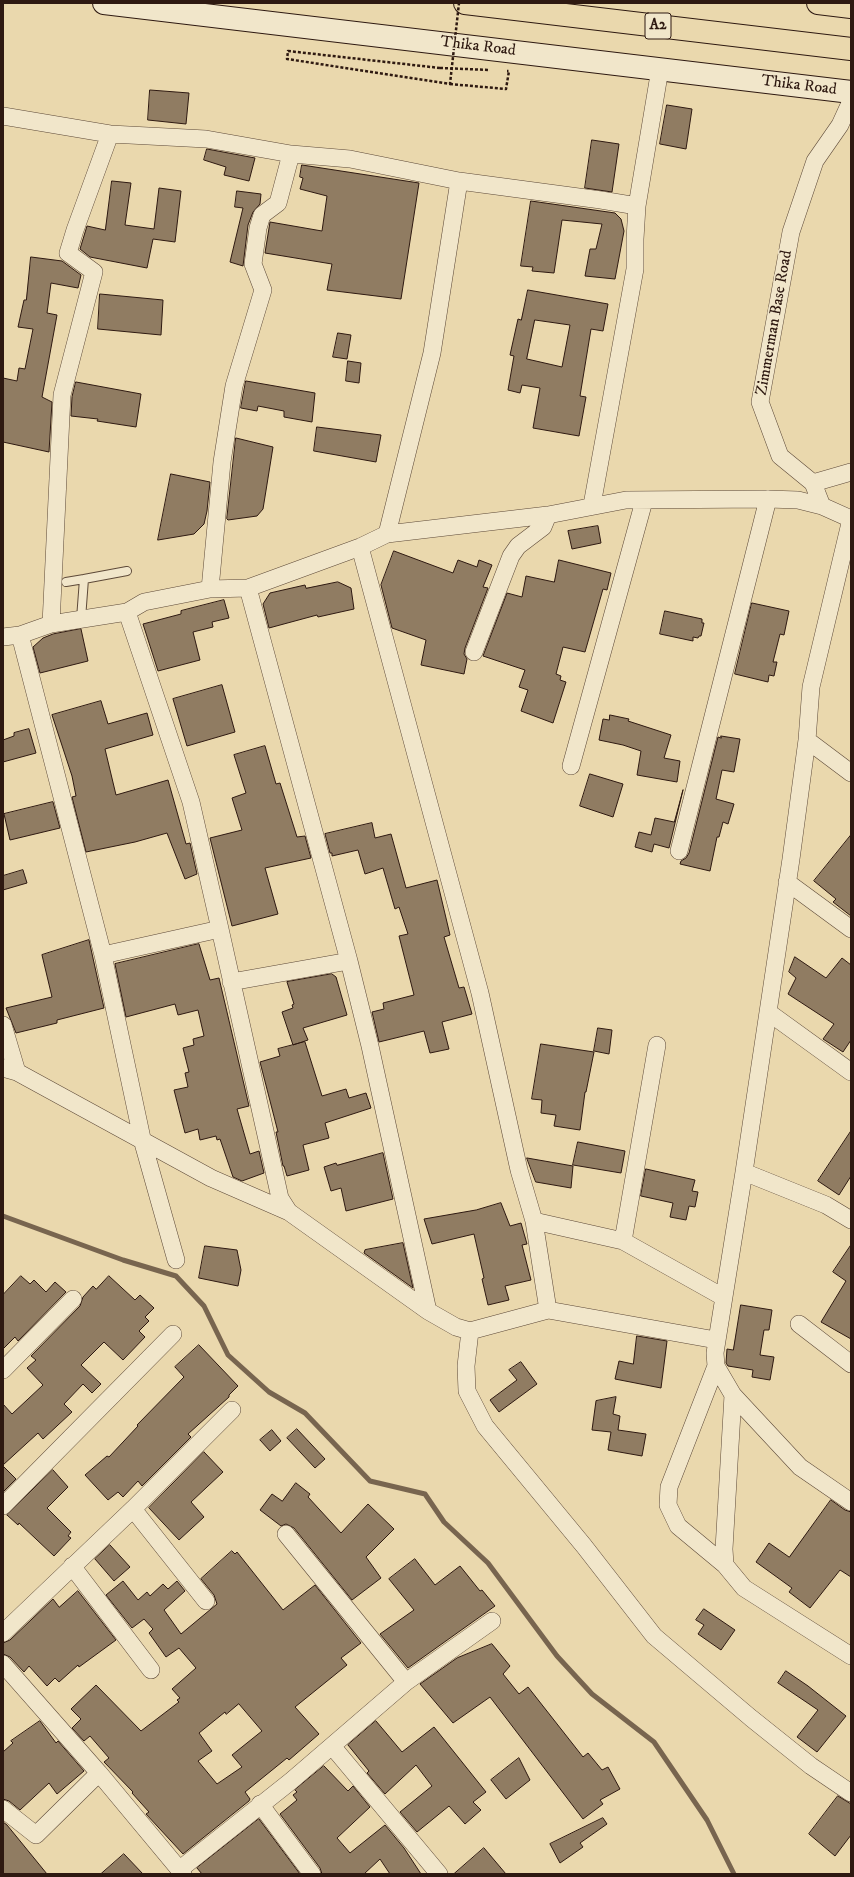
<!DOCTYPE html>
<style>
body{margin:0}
#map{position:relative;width:854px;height:1877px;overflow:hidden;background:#ead8ad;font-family:"IM FELL DW Pica",serif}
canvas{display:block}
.frame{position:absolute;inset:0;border:4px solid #2e1911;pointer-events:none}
</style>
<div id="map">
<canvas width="854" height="1877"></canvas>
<div class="frame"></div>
</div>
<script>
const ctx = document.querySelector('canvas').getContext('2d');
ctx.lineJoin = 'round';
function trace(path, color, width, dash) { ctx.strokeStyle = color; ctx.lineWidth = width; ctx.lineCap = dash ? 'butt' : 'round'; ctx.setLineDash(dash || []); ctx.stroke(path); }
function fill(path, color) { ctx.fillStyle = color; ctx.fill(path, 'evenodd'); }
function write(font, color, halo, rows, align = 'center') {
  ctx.font = font + ' "IM FELL DW Pica",serif'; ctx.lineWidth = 3; ctx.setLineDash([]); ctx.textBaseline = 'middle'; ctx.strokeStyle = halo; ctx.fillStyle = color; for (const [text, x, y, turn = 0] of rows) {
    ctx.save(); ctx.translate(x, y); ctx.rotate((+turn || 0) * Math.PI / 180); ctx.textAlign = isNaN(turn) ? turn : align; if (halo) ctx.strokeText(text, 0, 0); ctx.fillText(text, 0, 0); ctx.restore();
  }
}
const stream = new Path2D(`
 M 3,1216 L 123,1260 L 176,1276 L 204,1306 L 228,1355 L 269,1392 L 305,1413 L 370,1481 L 425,1494 L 444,1522 L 488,1563 L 557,1656 L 592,1694 L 654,1742 L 707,1820 L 734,1874`);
const building = new Path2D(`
 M 150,90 L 189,93 L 186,124 L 148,120 Z
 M 667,105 L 692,109 L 686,149 L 660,144 Z
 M 592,140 L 619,144 L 612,192 L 585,188 Z
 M 207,149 L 255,158 L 249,181 L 224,175 L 226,167 L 204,160 Z
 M 302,165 L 419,183 L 401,299 L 327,290 L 332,264 L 265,253 L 270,222 L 322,231 L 327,196 L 300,189 L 303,178 L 300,177 Z
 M 112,181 L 131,183 L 125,225 L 154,229 L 159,188 L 181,191 L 175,242 L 153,239 L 147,268 L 90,257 L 80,249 L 87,226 L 105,230 Z
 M 237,191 L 261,194 L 260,204 L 253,212 L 248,225 L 243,266 L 230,262 L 243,208 L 235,207 Z
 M 531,201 L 615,213 L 621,219 L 624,231 L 615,279 L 585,276 L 590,249 L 596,249 L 602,224 L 562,220 L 554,273 L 532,271 L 533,267 L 521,266 Z
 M 31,257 L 62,261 L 81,275 L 78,288 L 51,283 L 47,313 L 57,315 L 42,397 L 52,402 L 49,452 L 3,442 L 3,378 L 17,381 L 19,368 L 25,369 L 33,329 L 18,327 L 24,300 L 26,300 Z
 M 528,290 L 608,304 L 603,331 L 591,329 L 580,396 L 586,397 L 579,436 L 533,428 L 540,388 L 522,385 L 520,393 L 508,390 L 514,356 L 510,355 L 518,319 L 521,320 ZM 535,320 L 570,325 L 562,367 L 527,359 Z
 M 100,294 L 163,300 L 161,335 L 98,329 Z
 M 338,333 L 351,335 L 347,359 L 333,357 Z
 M 348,361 L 361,363 L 359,383 L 346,381 Z
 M 246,381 L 315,393 L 312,422 L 284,417 L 284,411 L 258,406 L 257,411 L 241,408 Z
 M 76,382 L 141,394 L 136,427 L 97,421 L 98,419 L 71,416 L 72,397 Z
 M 317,427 L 381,435 L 376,462 L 314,451 Z
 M 236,438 L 273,447 L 263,509 L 257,516 L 228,520 L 227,519 Z
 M 171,474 L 210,482 L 207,511 L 204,524 L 194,534 L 158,540 Z
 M 598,526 L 601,543 L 572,549 L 568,531 Z
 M 394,551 L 453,573 L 458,560 L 477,567 L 479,560 L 492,565 L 483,587 L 488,588 L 465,648 L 464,654 L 467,659 L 464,674 L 421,665 L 426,640 L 392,628 L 381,585 Z
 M 559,560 L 611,573 L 607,590 L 603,589 L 585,652 L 563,647 L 556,674 L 561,676 L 560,680 L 566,682 L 553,723 L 521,711 L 528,690 L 519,687 L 525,670 L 483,656 L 507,593 L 522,597 L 526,576 L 554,582 Z
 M 338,582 L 351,588 L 354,609 L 318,617 L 317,615 L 269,628 L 263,604 L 270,593 L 305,585 L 306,588 Z
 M 224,600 L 229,618 L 212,622 L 213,627 L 193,632 L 200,660 L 158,671 L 143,624 L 181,614 L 181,611 Z
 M 752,603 L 789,611 L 784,635 L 780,634 L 773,662 L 777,662 L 774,676 L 769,675 L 768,682 L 735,674 Z
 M 665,611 L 702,619 L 702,623 L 704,623 L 701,636 L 699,636 L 698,638 L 693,637 L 693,641 L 660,634 Z
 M 81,629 L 88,661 L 40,673 L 33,647 L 43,638 L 53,634 Z
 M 222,685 L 235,732 L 187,746 L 173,699 Z
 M 101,701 L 108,724 L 147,713 L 153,735 L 105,749 L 116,795 L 168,780 L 186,844 L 190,843 L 197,874 L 185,879 L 167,833 L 135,842 L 86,852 L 72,797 L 76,796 L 72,776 L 52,715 Z
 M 610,715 L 629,719 L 628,721 L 671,735 L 664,758 L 680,761 L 677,782 L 637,775 L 641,751 L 623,745 L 599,740 L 603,719 L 609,720 Z
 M 29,729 L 36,753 L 3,762 L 3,740 L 14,736 L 14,733 Z
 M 721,736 L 740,739 L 734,772 L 722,770 L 716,799 L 734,804 L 728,824 L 723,822 L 719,837 L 717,837 L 710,871 L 680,864 L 681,861 L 686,858 L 689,853 L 718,737 L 721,738 Z
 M 265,746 L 276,784 L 280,783 L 297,837 L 305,836 L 311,858 L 265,868 L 278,914 L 232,926 L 210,838 L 242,830 L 232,798 L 246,793 L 234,755 Z
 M 590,774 L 623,784 L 613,817 L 580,806 Z
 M 683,790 L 669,848 L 654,844 L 652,852 L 635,847 L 639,832 L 651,835 L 655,818 L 674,822 Z
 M 53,802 L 60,828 L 10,840 L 4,814 Z
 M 372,823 L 375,838 L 391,834 L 406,888 L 437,880 L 450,935 L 444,937 L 459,988 L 464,987 L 472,1014 L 442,1022 L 449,1049 L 430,1053 L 424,1031 L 379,1042 L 372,1012 L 384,1009 L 383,1003 L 414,995 L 399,936 L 408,934 L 399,907 L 395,909 L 383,868 L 365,874 L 358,850 L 332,856 L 332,853 L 330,853 L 325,834 Z
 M 851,835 L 851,916 L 833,902 L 836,899 L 814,881 Z
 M 23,870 L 27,883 L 3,890 L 3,876 Z
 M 89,940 L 104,1008 L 57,1020 L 57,1023 L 16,1033 L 6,1008 L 52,997 L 42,955 Z
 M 199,944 L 210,980 L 219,978 L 249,1106 L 237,1109 L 250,1154 L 259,1151 L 264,1173 L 242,1181 L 233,1177 L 220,1139 L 217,1140 L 216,1136 L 200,1140 L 198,1129 L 185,1133 L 174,1090 L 188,1087 L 185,1073 L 189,1072 L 183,1048 L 194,1045 L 193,1039 L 204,1036 L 198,1010 L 178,1015 L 175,1004 L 126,1017 L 115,964 Z
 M 795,957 L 826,978 L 842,958 L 851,965 L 851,1040 L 843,1052 L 823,1039 L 834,1024 L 788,994 L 796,978 L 789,972 Z
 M 332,974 L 336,977 L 347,1015 L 303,1028 L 308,1040 L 293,1045 L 282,1012 L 293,1008 L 292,1005 L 294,1004 L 287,982 Z
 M 598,1028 L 612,1030 L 609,1054 L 594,1051 Z
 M 305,1042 L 322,1096 L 346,1089 L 349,1098 L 366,1093 L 371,1108 L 325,1123 L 329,1138 L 303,1145 L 309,1170 L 287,1176 L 284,1166 L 283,1166 L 276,1132 L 278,1132 L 260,1062 L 280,1056 L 278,1049 Z
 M 541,1044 L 594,1052 L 586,1092 L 585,1092 L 580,1130 L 554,1126 L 556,1115 L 541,1113 L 542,1100 L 532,1099 Z
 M 851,1131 L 851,1176 L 839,1195 L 818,1181 Z
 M 578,1142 L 625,1151 L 621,1173 L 573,1165 Z
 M 383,1153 L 393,1199 L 346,1211 L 341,1188 L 331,1191 L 324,1167 L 336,1163 L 337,1165 Z
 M 527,1158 L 573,1166 L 571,1188 L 536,1182 Z
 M 646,1169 L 695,1180 L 692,1191 L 698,1192 L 695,1207 L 689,1206 L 686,1220 L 670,1217 L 673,1203 L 641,1196 Z
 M 501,1203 L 510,1226 L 521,1223 L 527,1244 L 522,1245 L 531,1280 L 505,1286 L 509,1300 L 488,1305 L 482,1279 L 484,1278 L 474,1234 L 432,1244 L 424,1219 L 476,1210 Z
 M 403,1243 L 413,1288 L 364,1253 L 365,1250 Z
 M 851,1245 L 851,1339 L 821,1322 L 846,1281 L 833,1272 Z
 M 205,1246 L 237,1250 L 241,1270 L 238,1286 L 199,1278 Z
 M 21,1276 L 30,1284 L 34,1280 L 46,1292 L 55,1282 L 66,1292 L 18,1341 L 15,1337 L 3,1349 L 3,1295 Z
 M 109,1276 L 135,1300 L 140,1295 L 154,1308 L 145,1317 L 149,1321 L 139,1331 L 145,1337 L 123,1360 L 104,1342 L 81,1365 L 101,1384 L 92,1393 L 83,1384 L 64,1404 L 72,1412 L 43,1439 L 38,1433 L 3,1465 L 3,1404 L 12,1414 L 43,1385 L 27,1368 L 36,1360 L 31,1356 L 80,1306 L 83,1297 L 93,1286 L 96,1289 Z
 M 741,1305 L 772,1310 L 769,1330 L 764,1330 L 760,1355 L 774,1357 L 770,1380 L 752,1377 L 753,1370 L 728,1366 L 726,1363 L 727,1349 L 733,1350 Z
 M 637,1336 L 667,1341 L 661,1388 L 615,1379 L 619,1361 L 633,1364 Z
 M 199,1345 L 238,1386 L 229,1395 L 229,1397 L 188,1434 L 191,1437 L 142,1486 L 138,1481 L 123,1497 L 118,1492 L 108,1500 L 85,1475 L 107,1456 L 109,1457 L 138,1426 L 137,1425 L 184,1377 L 175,1367 Z
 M 521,1362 L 537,1384 L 499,1412 L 490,1400 L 517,1380 L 509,1370 Z
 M 616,1397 L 613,1414 L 620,1416 L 618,1430 L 646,1434 L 642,1456 L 608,1450 L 611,1432 L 592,1430 L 596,1401 Z
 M 297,1429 L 325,1459 L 315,1468 L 287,1438 Z
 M 272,1430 L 281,1441 L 270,1451 L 260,1440 Z
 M 204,1452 L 223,1472 L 191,1502 L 204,1517 L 179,1540 L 149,1508 Z
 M 3,1466 L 16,1479 L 3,1492 Z
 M 53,1470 L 68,1487 L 47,1508 L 71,1532 L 68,1536 L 71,1538 L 54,1556 L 19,1523 L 18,1525 L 7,1515 Z
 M 296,1483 L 310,1494 L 308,1497 L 341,1533 L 368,1504 L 394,1529 L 366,1557 L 381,1578 L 352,1600 L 294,1528 L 286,1524 L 281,1526 L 260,1510 L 272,1494 L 282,1501 Z
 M 831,1500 L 845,1510 L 851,1512 L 851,1577 L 840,1570 L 810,1608 L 789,1592 L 792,1588 L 756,1562 L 769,1543 L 789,1557 Z
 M 110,1545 L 130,1567 L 114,1581 L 95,1559 Z
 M 232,1551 L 235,1554 L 237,1552 L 283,1610 L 315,1585 L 361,1643 L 341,1658 L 347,1665 L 295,1707 L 319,1734 L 289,1760 L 287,1758 L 245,1792 L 250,1799 L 249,1801 L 183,1854 L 146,1814 L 149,1812 L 132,1793 L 133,1792 L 104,1762 L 109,1758 L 90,1736 L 84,1741 L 72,1728 L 81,1719 L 71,1709 L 96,1685 L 141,1731 L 179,1702 L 177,1700 L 180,1698 L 172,1689 L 196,1668 L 179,1648 L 166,1657 L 149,1633 L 153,1629 L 144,1619 L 132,1628 L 106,1595 L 123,1581 L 138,1600 L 147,1592 L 150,1596 L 163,1584 L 168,1589 L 177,1581 L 185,1591 L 164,1610 L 181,1634 L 217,1604 L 214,1595 L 201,1579 ZM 239,1704 L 262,1731 L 232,1755 L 242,1767 L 217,1784 L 198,1761 L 212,1751 L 199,1733 L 225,1712 L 226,1714 Z
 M 415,1559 L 435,1585 L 460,1566 L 480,1591 L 482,1590 L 495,1606 L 408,1668 L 380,1634 L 414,1610 L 389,1579 Z
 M 78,1591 L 116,1640 L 79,1667 L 78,1665 L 59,1682 L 55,1678 L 47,1686 L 29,1666 L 24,1672 L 10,1657 L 3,1654 L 3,1643 L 10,1640 L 53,1599 L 59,1607 Z
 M 704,1609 L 735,1630 L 721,1650 L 698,1634 L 704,1625 L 696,1620 Z
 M 492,1644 L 510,1666 L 503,1674 L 519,1694 L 528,1687 L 583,1757 L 588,1753 L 602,1770 L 608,1767 L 620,1789 L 600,1800 L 603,1804 L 583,1819 L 490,1697 L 453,1723 L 420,1684 L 457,1658 Z
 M 786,1671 L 808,1686 L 846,1716 L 817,1752 L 797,1737 L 818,1710 L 778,1683 Z
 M 40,1721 L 56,1743 L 58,1741 L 84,1771 L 57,1794 L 49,1783 L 20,1810 L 9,1801 L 3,1799 L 3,1752 L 13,1743 L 11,1741 Z
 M 376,1721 L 402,1752 L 434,1727 L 486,1792 L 473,1802 L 481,1810 L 465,1824 L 449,1806 L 417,1832 L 400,1812 L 432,1786 L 416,1765 L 385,1794 L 367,1773 L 369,1771 L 348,1745 Z
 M 519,1758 L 530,1780 L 506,1799 L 491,1780 Z
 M 324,1766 L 348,1791 L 353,1786 L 370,1807 L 337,1838 L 350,1853 L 385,1825 L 404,1848 L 421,1874 L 390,1874 L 380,1859 L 364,1874 L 322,1874 L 320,1868 L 280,1814 L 297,1800 L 293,1795 L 297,1792 L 295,1790 Z
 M 838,1796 L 851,1804 L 851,1835 L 835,1856 L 809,1834 Z
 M 603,1818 L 607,1824 L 580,1843 L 583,1847 L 560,1863 L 550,1844 Z
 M 259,1819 L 300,1874 L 202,1874 L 197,1868 Z
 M 3,1822 L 7,1825 L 47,1874 L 3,1874 Z
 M 484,1848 L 506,1874 L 454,1874 Z
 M 124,1854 L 143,1874 L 101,1874 Z`);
const path = new Path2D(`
 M 440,68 L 490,70
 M 450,84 L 506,89 L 509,71 L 507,71`);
const lane = new Path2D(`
 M 66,582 L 84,579
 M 81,619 L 84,579 L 127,571`);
const street = new Path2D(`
 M 851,101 L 840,125 L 815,161 L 791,232 L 760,402 L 780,456 L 813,483 L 822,506 L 851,519
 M 3,116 L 110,134 L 206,139 L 291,154 L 350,159 L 459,181 L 601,200 L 637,206 L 635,239 L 635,269 L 592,505
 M 637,206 L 660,69
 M 813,483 L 851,472
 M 851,519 L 811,687 L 807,740 L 791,859 L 744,1172 L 715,1353 L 716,1366 L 733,1395 L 800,1467 L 851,1502
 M 387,534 L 432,353 L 459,181
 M 360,547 L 480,993 L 519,1170 L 534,1221 L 623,1241 L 723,1297
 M 248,588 L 349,961 L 370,1046 L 428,1311
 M 210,589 L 222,462 L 234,386 L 263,290 L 253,264 L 258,228 L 262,215 L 278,203 L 291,154
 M 127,612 L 191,802 L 220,929 L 280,1198 L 289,1212 L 428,1311 L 456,1327 L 470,1331 L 548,1310 L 716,1340
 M 51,624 L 62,395 L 94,272 L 68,253 L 75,230 L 110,134
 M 20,635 L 103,955 L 143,1143 L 176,1260
 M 3,637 L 20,635 L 51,624 L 127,612 L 144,602 L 210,589 L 248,588 L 360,547 L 387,534 L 548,515 L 626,500 L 768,499 L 798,500 L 822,506
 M 474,652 L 511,556 L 518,546 L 543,527 L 548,515
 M 807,740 L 851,773
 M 571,766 L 644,501
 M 679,851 L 768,499
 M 787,882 L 851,929
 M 103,955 L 220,929
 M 231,982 L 349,961
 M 768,1012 L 851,1072
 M 3,1025 L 17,1072
 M 3,1068 L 17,1072 L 211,1178 L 289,1212
 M 744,1172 L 826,1205 L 851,1220
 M 534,1221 L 548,1310
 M 623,1241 L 657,1045
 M 799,1324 L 851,1364
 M 470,1331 L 466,1366 L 467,1391 L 485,1426 L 584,1546 L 654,1636 L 751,1718 L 811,1766 L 851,1793
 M 716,1366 L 669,1487 L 668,1505 L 678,1526 L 725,1565
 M 3,1370 L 73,1299
 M 733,1395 L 724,1549 L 725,1565 L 744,1588 L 851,1656
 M 3,1506 L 173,1334
 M 133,1509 L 206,1601
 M 286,1534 L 406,1682
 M 72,1566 L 151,1670
 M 3,1633 L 133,1509 L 232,1410
 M 3,1664 L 99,1773 L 183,1874
 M 332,1746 L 439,1874
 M 260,1804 L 312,1874
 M 3,1809 L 36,1835 L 99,1773
 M 179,1870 L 291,1781 L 406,1682 L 492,1621`);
const secondary = new Path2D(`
 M 104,3 L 851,92`);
const highway = new Path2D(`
 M 465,3 L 851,49
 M 818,3 L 851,7`);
const pathBridge = new Path2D(`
 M 440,68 L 288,51 L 287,59 L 450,84 L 459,3`);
const shields = [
 [658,26,26]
];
const shieldNames = [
 ["A2",658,26]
];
const streetNames = [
 ["Thika Road",478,47,7],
 ["Thika Road",799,86,7],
 ["Zimmerman Base Road",775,323,-80]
];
trace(stream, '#78654f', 5);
fill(building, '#907c62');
trace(building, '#2e1911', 1);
trace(lane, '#5d4938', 10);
trace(street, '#5d4938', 18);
trace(secondary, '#2e1911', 24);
trace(highway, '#2e1911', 24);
trace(path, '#2e1911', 2.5, [3, 2]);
trace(lane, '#f1e6ca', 8);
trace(street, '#f1e6ca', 17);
trace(secondary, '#f1e6ca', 22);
trace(highway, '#ead8ad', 22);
trace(pathBridge, '#2e1911', 2.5, [3, 2]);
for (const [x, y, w] of shields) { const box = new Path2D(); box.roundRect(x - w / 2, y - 13, w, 26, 3); ctx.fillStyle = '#f1e6ca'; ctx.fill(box); trace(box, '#2e1911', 1); }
write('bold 15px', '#2e1911', null, shieldNames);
write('16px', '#2e1911', '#f1e6ca', streetNames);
</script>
